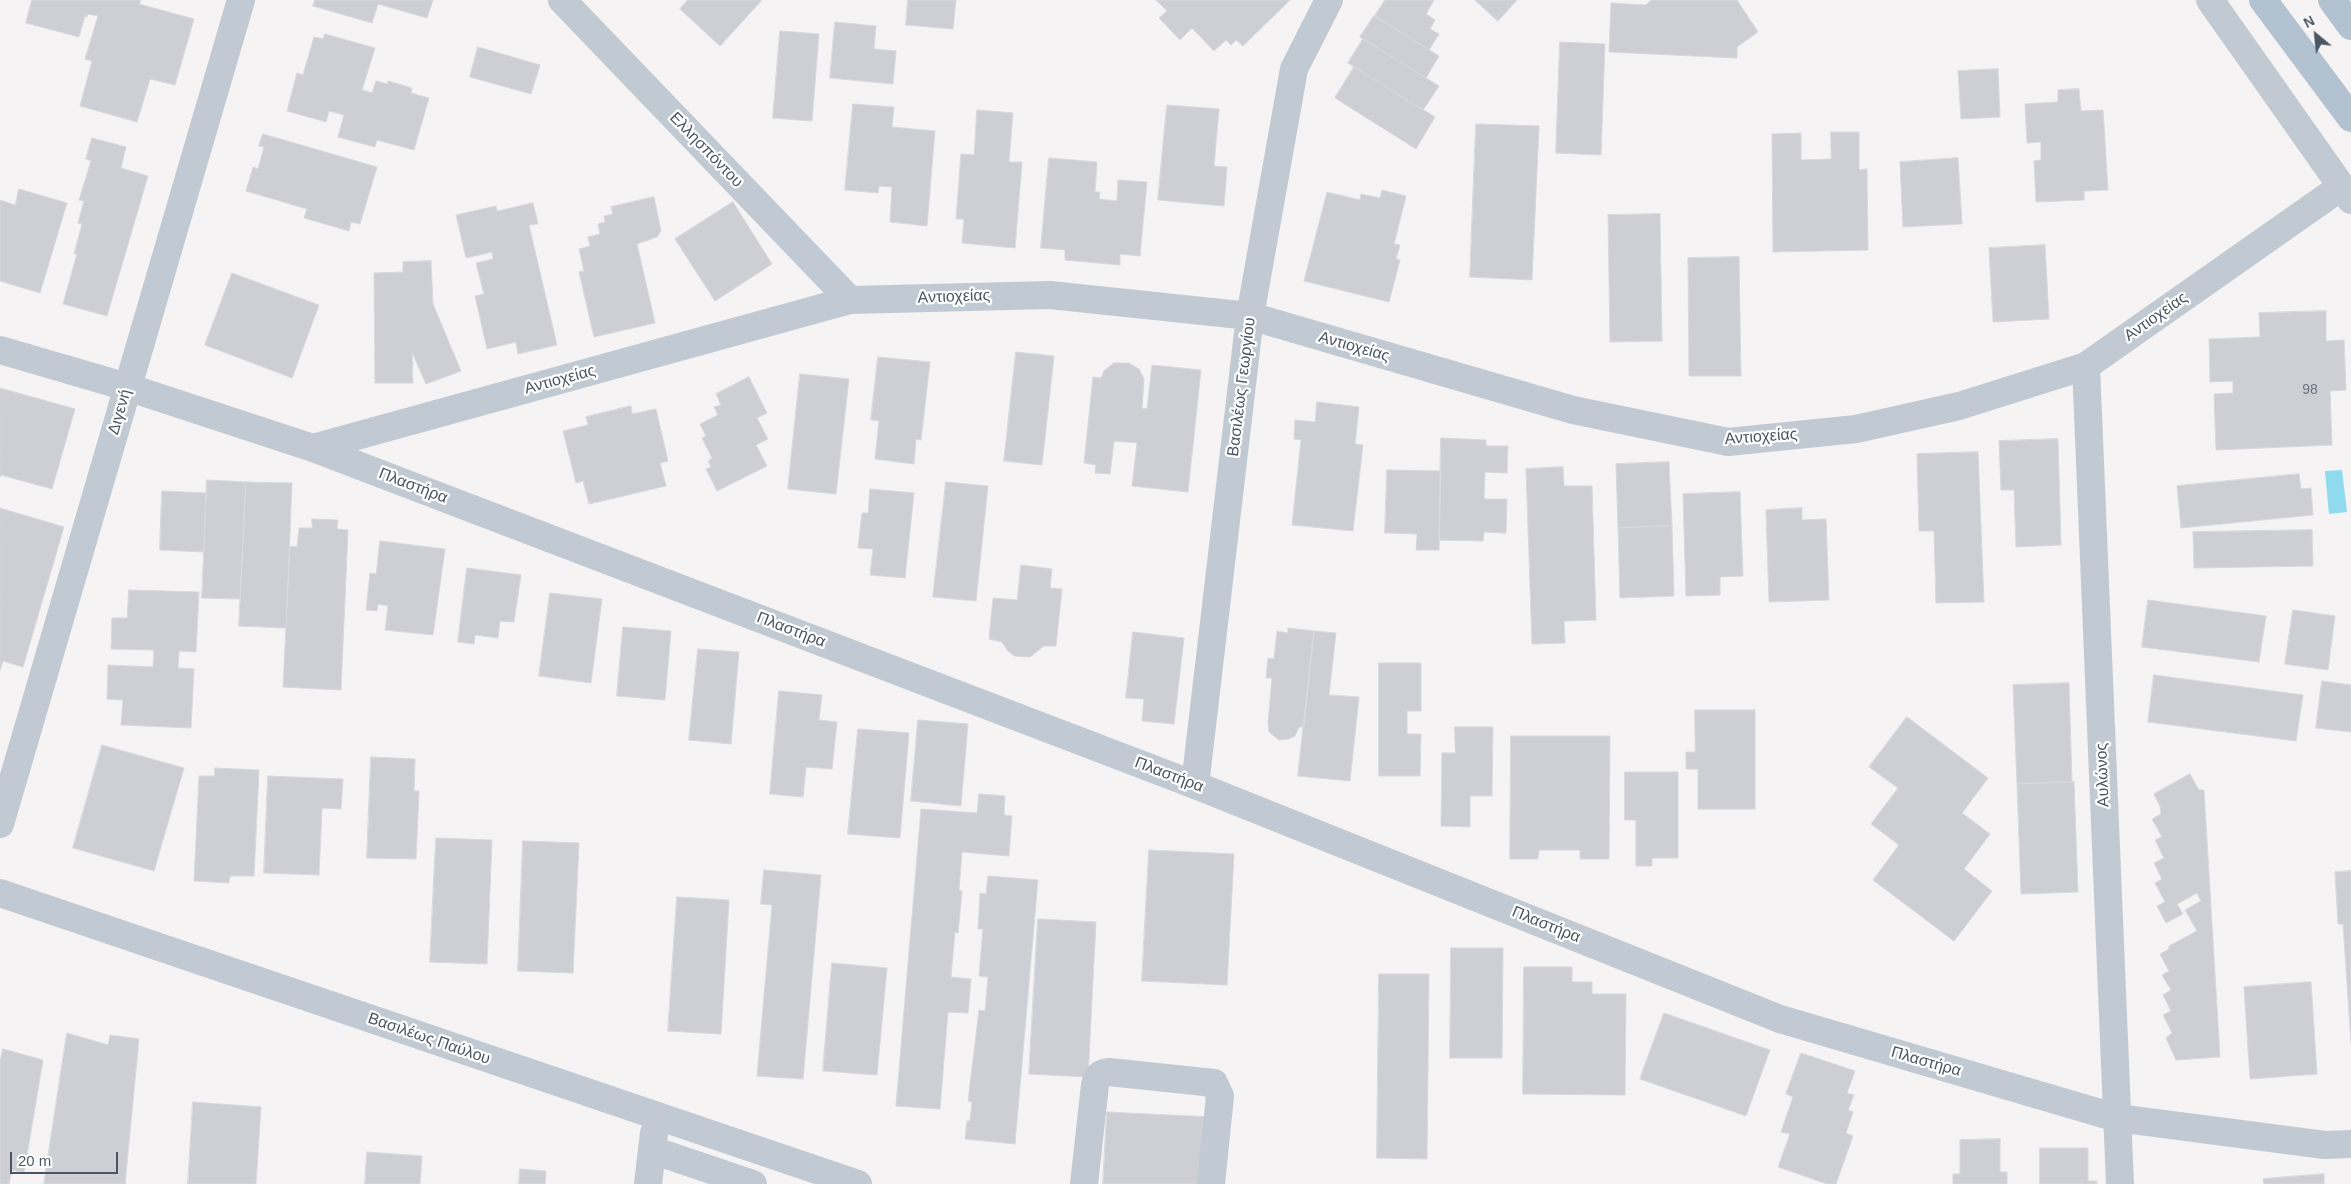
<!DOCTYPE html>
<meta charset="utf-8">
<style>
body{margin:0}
#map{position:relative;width:2351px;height:1184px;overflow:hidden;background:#f5f3f3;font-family:Helvetica,sans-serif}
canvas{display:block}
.north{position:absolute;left:2291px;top:10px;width:50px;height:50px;-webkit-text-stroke:4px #fff;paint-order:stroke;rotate:332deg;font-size:14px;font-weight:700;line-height:20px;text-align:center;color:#4a5661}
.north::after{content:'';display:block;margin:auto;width:18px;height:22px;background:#4a5661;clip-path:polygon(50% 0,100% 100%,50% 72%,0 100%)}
.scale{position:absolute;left:10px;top:1152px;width:108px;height:22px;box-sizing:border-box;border:2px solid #4a5661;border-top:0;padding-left:6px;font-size:15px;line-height:18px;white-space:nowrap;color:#4a5661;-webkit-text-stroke:4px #fff;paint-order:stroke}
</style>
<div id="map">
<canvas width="2351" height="1184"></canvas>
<div class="north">N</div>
<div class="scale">20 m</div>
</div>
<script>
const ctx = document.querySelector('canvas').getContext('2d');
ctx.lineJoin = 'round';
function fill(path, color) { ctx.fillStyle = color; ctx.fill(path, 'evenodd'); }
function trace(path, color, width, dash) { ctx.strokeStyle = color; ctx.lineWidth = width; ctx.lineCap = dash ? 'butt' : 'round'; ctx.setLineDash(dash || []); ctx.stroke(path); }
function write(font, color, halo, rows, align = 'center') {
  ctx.font = font + ' Helvetica,sans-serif'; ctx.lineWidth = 4.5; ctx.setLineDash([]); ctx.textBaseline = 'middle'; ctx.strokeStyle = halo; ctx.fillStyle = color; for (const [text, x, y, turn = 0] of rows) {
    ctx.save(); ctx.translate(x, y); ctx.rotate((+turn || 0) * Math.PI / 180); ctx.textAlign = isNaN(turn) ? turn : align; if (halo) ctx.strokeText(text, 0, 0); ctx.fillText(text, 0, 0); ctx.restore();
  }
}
const water = new Path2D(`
 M 2342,470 L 2347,512 L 2329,514 L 2325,471 Z`);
const building = new Path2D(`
 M 32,0 L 141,0 L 139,4 L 194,19 L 175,85 L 150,79 L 137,122 L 80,106 L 92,61 L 85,59 L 98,16 L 88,14 L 87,17 L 85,16 L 79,37 L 26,23 Z
 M 315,0 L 433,0 L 427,18 L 378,4 L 372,23 L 313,6 Z
 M 688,0 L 762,0 L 720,46 L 680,9 Z
 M 908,0 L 956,0 L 953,29 L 906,25 Z
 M 1156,0 L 1290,0 L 1243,46 L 1236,40 L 1231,45 L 1226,40 L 1214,51 L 1192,28 L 1180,40 L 1159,18 L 1167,11 Z
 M 1385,0 L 1434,0 L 1426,14 L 1435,20 L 1430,29 L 1439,34 L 1429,50 L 1375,16 Z
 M 1475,0 L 1517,0 L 1498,21 Z
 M 1652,0 L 1737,0 L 1758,32 L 1737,47 L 1737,58 L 1609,52 L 1611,3 L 1645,5 Z
 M 1374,16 L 1439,56 L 1426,78 L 1360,37 Z
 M 835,22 L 876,26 L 874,49 L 896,51 L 893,84 L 830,78 Z
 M 780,31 L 819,34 L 812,121 L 773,118 Z
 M 325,34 L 375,48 L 362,90 L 372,93 L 376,81 L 387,84 L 388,81 L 412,88 L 411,93 L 429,98 L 414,150 L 377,140 L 375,147 L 338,137 L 344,115 L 329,111 L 326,122 L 287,111 L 297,73 L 303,75 L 314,37 L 323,39 Z
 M 1363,39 L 1439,86 L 1423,110 L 1348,63 Z
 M 1560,42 L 1605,44 L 1601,155 L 1556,153 Z
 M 478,47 L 540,65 L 531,94 L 470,77 Z
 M 1354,67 L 1435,117 L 1416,149 L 1335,98 Z
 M 1998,69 L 2000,117 L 1961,119 L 1958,71 Z
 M 2079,89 L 2081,111 L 2103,110 L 2108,190 L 2084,191 L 2084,200 L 2036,202 L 2034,161 L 2041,160 L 2041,142 L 2027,143 L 2025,104 L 2058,102 L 2058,90 Z
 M 853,104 L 894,107 L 892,127 L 935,131 L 927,226 L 890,222 L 892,187 L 879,186 L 878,193 L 845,190 Z
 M 1167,105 L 1219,109 L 1214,166 L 1227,167 L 1224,206 L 1158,200 Z
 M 977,110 L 1013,113 L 1009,162 L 1022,162 L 1015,248 L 962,243 L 964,219 L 956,219 L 961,154 L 974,155 Z
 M 1476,124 L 1539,126 L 1532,280 L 1470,277 Z
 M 1831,132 L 1859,132 L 1859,170 L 1867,169 L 1868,250 L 1773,252 L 1772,134 L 1801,133 L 1801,160 L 1831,159 Z
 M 263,134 L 377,167 L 360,224 L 351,222 L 349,231 L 304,218 L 307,209 L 246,191 L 253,167 L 258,169 L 264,147 L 259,146 Z
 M 92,138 L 126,147 L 121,168 L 148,176 L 107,316 L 63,304 L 77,254 L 74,254 L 82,224 L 78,223 L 84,201 L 79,200 L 91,161 L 86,159 Z
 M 1049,158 L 1097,162 L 1095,192 L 1100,192 L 1099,199 L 1117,201 L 1118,180 L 1147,182 L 1140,256 L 1120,254 L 1120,265 L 1065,260 L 1065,250 L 1041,248 Z
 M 1958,158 L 1962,224 L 1903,227 L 1900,162 Z
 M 19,189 L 67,203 L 40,293 L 0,281 L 0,200 L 15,205 Z
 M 1382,190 L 1406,196 L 1394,244 L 1400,245 L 1396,259 L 1400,260 L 1389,302 L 1304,281 L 1327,192 L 1360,200 L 1361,194 L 1380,198 Z
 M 654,197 L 661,231 L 657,237 L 637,244 L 655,323 L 594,337 L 579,272 L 584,271 L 579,249 L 590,246 L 588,237 L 600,234 L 598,224 L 605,222 L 604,216 L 613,214 L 611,207 Z
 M 733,202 L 772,264 L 715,301 L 675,239 Z
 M 533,203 L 538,224 L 529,225 L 557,345 L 518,354 L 516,342 L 487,349 L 475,296 L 484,294 L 476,263 L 493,259 L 492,252 L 466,258 L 456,215 L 496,206 L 497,211 Z
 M 1660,214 L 1662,341 L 1610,342 L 1608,215 Z
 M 2045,245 L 2049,319 L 1993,322 L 1989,248 Z
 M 1739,257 L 1741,376 L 1689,376 L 1688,258 Z
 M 431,261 L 433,304 L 461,371 L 426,384 L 412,352 L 413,383 L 375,383 L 374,273 L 403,272 L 403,262 Z
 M 232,273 L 319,305 L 292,378 L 205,345 Z
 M 2326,311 L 2326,341 L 2344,340 L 2346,390 L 2330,391 L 2332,445 L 2216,450 L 2214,394 L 2233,393 L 2233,381 L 2210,382 L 2209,339 L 2260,337 L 2259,313 Z
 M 1016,352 L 1054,356 L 1042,465 L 1004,461 Z
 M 878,357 L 930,362 L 921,440 L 916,439 L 914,464 L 875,459 L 879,421 L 871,420 Z
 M 1114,363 L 1129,363 L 1139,369 L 1144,379 L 1142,408 L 1147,409 L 1152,365 L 1201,370 L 1188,492 L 1132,486 L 1137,443 L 1114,441 L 1110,474 L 1095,473 L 1096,465 L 1084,463 L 1093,377 L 1101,378 L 1104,371 Z
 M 800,374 L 849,379 L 836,494 L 788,489 Z
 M 749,377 L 767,413 L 757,418 L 768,439 L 756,445 L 767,466 L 717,491 L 706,469 L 711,467 L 708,461 L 712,458 L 702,438 L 706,436 L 700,424 L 718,415 L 714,407 L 721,405 L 716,394 Z
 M 0,388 L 75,409 L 52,489 L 1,475 L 0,477 Z
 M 1317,402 L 1359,407 L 1355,444 L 1363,445 L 1353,531 L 1292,525 L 1301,440 L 1294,439 L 1295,420 L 1315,422 Z
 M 631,406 L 632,414 L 656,409 L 668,461 L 660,463 L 666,486 L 589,504 L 583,481 L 576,483 L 563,431 L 588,425 L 586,417 Z
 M 1441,438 L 1486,440 L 1486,446 L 1508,446 L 1507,473 L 1485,472 L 1484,499 L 1507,499 L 1506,533 L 1484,532 L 1483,541 L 1439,540 Z
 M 2058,439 L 2061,545 L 2016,547 L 2014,490 L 2001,490 L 1999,441 Z
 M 1978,452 L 1984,602 L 1936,603 L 1934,531 L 1919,531 L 1917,454 Z
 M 1669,462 L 1672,526 L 1618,528 L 1616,464 Z
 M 1563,467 L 1564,486 L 1592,486 L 1596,620 L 1564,621 L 1565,643 L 1532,644 L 1526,469 Z
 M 1387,470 L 1441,471 L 1439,550 L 1416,550 L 1417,534 L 1385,533 Z
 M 2299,474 L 2301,489 L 2311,488 L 2313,515 L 2181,528 L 2177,486 Z
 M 207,480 L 246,482 L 240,599 L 202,598 Z
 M 246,482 L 292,483 L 286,628 L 239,626 Z
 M 946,482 L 988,486 L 976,601 L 933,597 Z
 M 870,489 L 914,493 L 905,578 L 870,575 L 873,549 L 858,548 L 862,513 L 868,513 Z
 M 162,491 L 206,493 L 204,552 L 160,550 Z
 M 1740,492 L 1743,576 L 1720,577 L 1720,595 L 1686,596 L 1683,494 Z
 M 0,508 L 64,527 L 23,667 L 3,661 L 0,670 Z
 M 1802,508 L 1802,520 L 1826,519 L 1829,600 L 1769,602 L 1766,510 Z
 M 312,519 L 338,520 L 337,529 L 348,530 L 341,690 L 283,687 L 290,546 L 297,547 L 299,528 L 312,528 Z
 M 1672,526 L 1674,596 L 1620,598 L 1618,528 Z
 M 2312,530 L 2313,566 L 2194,568 L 2193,532 Z
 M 380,541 L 445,549 L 433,635 L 385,630 L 388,606 L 378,604 L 377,611 L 366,610 L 370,573 L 376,574 Z
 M 1021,565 L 1052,569 L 1050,588 L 1062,589 L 1056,646 L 1044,646 L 1030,657 L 1014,656 L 1007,650 L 1002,642 L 989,639 L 993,598 L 1017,600 Z
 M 467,568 L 521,575 L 514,622 L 500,621 L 498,638 L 475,635 L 474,644 L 458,642 Z
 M 129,590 L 199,592 L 196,652 L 179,651 L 178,668 L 194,669 L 191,728 L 121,725 L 123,700 L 107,699 L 108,665 L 153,667 L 154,650 L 111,649 L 112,618 L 127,618 Z
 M 550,593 L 602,599 L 591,683 L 539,676 Z
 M 2148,600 L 2266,616 L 2259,662 L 2142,647 Z
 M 2293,610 L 2335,616 L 2328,670 L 2285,664 Z
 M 623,627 L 671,631 L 665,700 L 617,696 Z
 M 1288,628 L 1314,631 L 1304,727 L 1299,727 L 1295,736 L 1289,739 L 1279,740 L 1269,732 L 1268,723 L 1272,678 L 1266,678 L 1268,658 L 1274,659 L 1277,631 L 1288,633 Z
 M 1314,631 L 1336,633 L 1329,695 L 1359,697 L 1350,781 L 1298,776 Z
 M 1133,632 L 1184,638 L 1174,724 L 1142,721 L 1144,699 L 1126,698 Z
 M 698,649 L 739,652 L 731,744 L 689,740 Z
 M 1379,663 L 1421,663 L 1421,711 L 1407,711 L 1407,734 L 1421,734 L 1420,776 L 1379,776 Z
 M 2154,675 L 2303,695 L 2296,741 L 2148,722 Z
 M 2322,681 L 2351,685 L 2351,732 L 2316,728 Z
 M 2069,683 L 2072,782 L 2017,784 L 2013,685 Z
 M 779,691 L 822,695 L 819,720 L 837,722 L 832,769 L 806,767 L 803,797 L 770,794 Z
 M 1695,710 L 1755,710 L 1755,809 L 1698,809 L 1698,769 L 1686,769 L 1686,752 L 1695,752 Z
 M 1907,717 L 1988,778 L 1962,813 L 1990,834 L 1964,869 L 1992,891 L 1954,941 L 1873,880 L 1899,845 L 1871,824 L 1898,788 L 1869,767 Z
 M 918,720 L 968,724 L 961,806 L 911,801 Z
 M 1455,727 L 1493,727 L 1492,796 L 1470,796 L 1470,827 L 1441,826 L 1442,753 L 1455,753 Z
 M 858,729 L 909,733 L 900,838 L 848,834 Z
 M 1511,736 L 1610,736 L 1609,859 L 1580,859 L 1580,850 L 1539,850 L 1538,859 L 1510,859 Z
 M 102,745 L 184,768 L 154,871 L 73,848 Z
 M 371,757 L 415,759 L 414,791 L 419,791 L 416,859 L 367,858 Z
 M 215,768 L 259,770 L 254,876 L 230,876 L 229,883 L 194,881 L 199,776 L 214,776 Z
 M 1625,772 L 1678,772 L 1678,858 L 1652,858 L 1652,866 L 1636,866 L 1636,820 L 1625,820 Z
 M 2190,774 L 2199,790 L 2204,790 L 2220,1057 L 2176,1060 L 2166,1038 L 2172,1033 L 2163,1015 L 2171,1011 L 2163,995 L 2171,990 L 2162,975 L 2169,971 L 2160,954 L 2169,949 L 2169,946 L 2197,931 L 2185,910 L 2201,901 L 2197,893 L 2177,904 L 2183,914 L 2166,923 L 2157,906 L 2165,902 L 2155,883 L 2162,879 L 2154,863 L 2164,858 L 2155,840 L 2162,837 L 2152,819 L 2161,814 L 2160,806 L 2154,794 Z
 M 268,776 L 343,779 L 341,809 L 322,808 L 319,875 L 264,873 Z
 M 2074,782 L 2078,892 L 2021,894 L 2017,784 Z
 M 979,794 L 1005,796 L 1004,815 L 1012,816 L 1009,856 L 962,852 L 959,890 L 962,891 L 958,933 L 955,932 L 951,977 L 971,979 L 968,1013 L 948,1012 L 940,1109 L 896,1106 L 921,809 L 977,813 Z
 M 436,838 L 492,840 L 487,964 L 430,962 Z
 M 523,841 L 579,843 L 573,973 L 518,971 Z
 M 1149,850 L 1234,854 L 1227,985 L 1142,981 Z
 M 764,870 L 821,875 L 803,1079 L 757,1076 L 772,905 L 761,904 Z
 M 2351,871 L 2351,1044 L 2343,924 L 2338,924 L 2335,872 Z
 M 988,876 L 1038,880 L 1015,1144 L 965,1139 L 967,1121 L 970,1121 L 972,1102 L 968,1101 L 979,1010 L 985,1011 L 988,977 L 979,976 L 983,929 L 978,929 L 980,893 L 986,894 Z
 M 677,897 L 729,900 L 721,1034 L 668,1031 Z
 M 1038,919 L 1096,922 L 1088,1077 L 1029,1074 Z
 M 1451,948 L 1503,948 L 1502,1058 L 1450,1058 Z
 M 832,963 L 887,968 L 877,1075 L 823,1071 Z
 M 1524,967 L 1572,967 L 1572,982 L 1592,982 L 1592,994 L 1626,994 L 1625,1095 L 1523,1094 Z
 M 1379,974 L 1429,974 L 1427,1159 L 1377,1158 Z
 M 2311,982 L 2317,1074 L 2250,1079 L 2244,987 Z
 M 1664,1013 L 1770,1050 L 1746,1116 L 1640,1079 Z
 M 67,1033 L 108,1045 L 110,1035 L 139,1039 L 125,1184 L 44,1184 Z
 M 3,1049 L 43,1060 L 24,1173 L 12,1170 L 9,1184 L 0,1184 L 0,1062 Z
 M 1801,1053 L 1855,1071 L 1847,1093 L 1854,1095 L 1848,1110 L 1853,1112 L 1846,1133 L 1853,1136 L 1836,1184 L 1827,1184 L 1778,1167 L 1790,1134 L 1781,1132 L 1793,1097 L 1786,1094 Z
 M 193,1102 L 261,1107 L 256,1184 L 188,1184 Z
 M 1107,1112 L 1212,1117 L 1205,1184 L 1103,1184 Z
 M 2000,1139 L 2000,1172 L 2007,1172 L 2007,1184 L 1953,1184 L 1953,1174 L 1960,1174 L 1960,1140 Z
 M 2040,1148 L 2088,1148 L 2088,1181 L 2097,1181 L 2097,1184 L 2040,1184 Z
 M 367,1152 L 422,1156 L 420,1184 L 365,1184 Z
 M 520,1169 L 546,1171 L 545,1184 L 519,1184 Z
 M 2324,1174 L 2324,1184 L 2264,1184 L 2263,1179 Z`);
const minor = new Path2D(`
 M 562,0 L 850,300
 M 2210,0 L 2351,200
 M 0,350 L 127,387 L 313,448 L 1195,785 L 1780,1019 L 2117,1118 L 2325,1145 L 2351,1144
 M 2086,366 L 2120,1184
 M 313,448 L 850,300 L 1050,295 L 1250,316 L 1573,410 L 1728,442 L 1856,429 L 1959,406 L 2086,366 L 2341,187
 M 1195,785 L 1250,316 L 1294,69 L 1329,0
 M 0,824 L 241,0
 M 0,893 L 858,1184
 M 652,1150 L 753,1184
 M 648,1184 L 654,1133
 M 1084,1184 L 1095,1085 C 1097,1077 1099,1073 1109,1072 L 1214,1083 L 1220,1096 L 1211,1184`);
const major = new Path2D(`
 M 2263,0 L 2351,118
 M 2332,0 L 2351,26`);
const numberNames = [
 ["98",2310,390]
];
const streetNames = [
 ["Ελλησπόντου",706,150,46],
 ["Αντιοχείας",954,297,-2],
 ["Αντιοχείας",2156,317,-35],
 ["Αντιοχείας",1354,347,16],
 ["Αντιοχείας",560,380,-15],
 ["Βασιλέως Γεωργίου",1242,387,-83],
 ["Διγενή",120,412,-74],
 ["Αντιοχείας",1761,437,-4],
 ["Πλαστήρα",413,486,21],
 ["Πλαστήρα",791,630,21],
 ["Πλαστήρα",1169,775,21],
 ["Αυλώνος",2103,775,-92],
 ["Πλαστήρα",1546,925,22],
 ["Βασιλέως Παύλου",429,1039,19],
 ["Πλαστήρα",1926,1062,16]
];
fill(water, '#90daee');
fill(building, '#cdcfd5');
trace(building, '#d7d9de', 1);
trace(minor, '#c1cad2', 28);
trace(major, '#b3c2d1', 28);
write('14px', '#6b747e', null, numberNames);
write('16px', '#4a5661', '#fff', streetNames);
</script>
